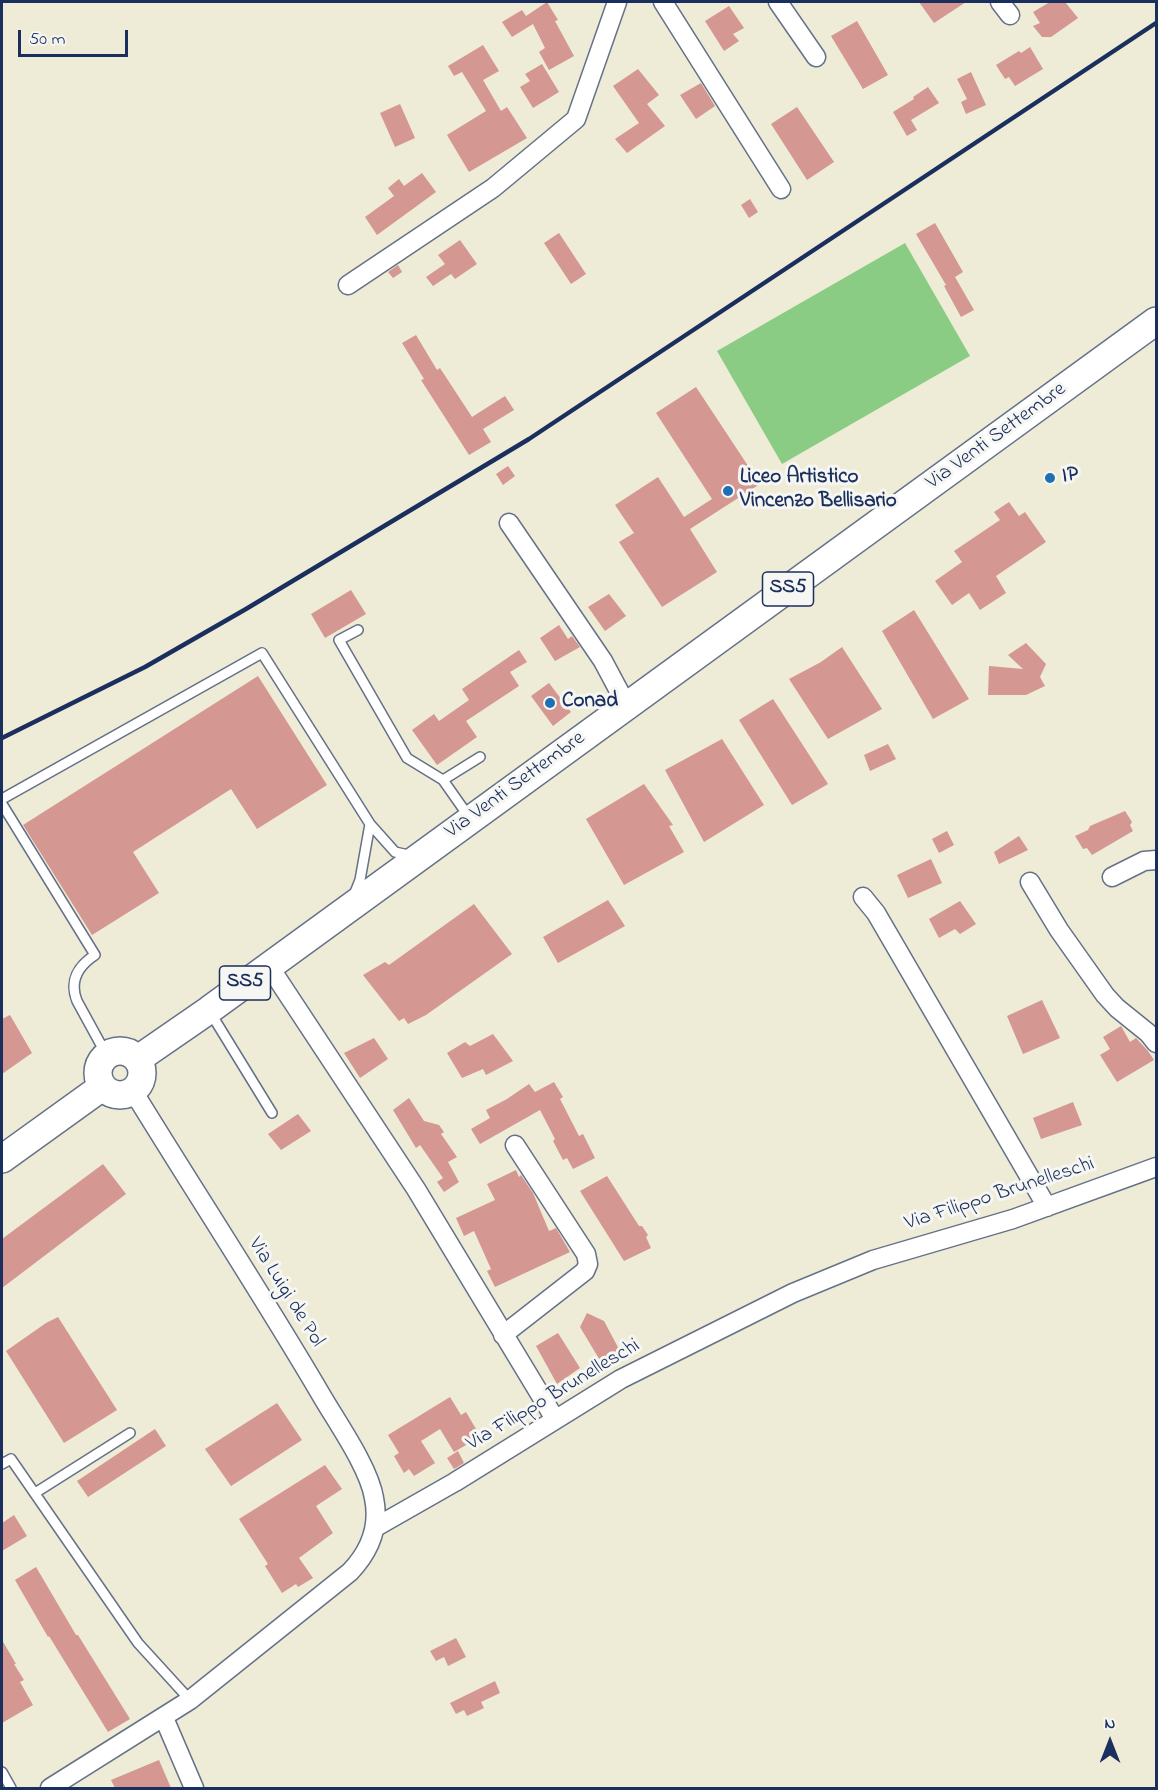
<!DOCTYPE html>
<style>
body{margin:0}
#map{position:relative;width:1158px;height:1790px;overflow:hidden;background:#eeebd7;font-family:"Indie Flower",sans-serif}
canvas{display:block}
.frame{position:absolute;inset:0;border:3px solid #1b2f5e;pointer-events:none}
.north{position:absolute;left:1080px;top:1712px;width:60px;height:60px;-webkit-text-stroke:4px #f6f6f2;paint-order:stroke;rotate:0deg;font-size:16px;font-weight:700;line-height:24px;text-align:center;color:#1b2f5e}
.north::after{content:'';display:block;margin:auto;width:21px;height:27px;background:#1b2f5e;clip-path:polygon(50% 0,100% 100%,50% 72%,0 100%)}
.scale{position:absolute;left:18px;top:30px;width:110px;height:27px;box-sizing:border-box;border:3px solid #1b2f5e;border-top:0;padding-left:8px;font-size:18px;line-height:21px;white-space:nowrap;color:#1b2f5e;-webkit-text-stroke:4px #f6f6f2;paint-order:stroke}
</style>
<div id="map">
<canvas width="1158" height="1790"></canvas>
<div class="frame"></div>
<div class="north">N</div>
<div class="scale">50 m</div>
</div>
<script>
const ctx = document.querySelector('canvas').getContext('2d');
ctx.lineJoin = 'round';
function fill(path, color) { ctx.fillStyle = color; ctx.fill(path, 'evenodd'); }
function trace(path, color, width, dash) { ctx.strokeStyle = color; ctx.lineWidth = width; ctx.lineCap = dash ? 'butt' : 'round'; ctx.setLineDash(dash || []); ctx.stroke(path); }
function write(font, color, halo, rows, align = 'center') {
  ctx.font = font + ' "Indie Flower",sans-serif'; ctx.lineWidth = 6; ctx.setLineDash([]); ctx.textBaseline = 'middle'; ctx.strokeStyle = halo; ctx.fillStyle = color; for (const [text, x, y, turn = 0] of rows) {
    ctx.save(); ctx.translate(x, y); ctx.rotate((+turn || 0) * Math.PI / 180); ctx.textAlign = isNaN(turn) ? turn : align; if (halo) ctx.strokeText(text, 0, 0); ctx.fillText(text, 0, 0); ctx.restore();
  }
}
const green = new Path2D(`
 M 905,243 L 970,356 L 782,464 L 717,351 Z`);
const building = new Path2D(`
 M 547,2 L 558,20 L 555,21 L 574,56 L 549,70 L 539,52 L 545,48 L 533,24 L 512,37 L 502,22 L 522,10 L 526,16 Z
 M 919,2 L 966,2 L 934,23 Z
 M 1050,2 L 1065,2 L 1078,18 L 1051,37 L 1042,37 L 1033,26 L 1040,23 L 1033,12 Z
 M 729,6 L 744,28 L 733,34 L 739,41 L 724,51 L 705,21 Z
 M 857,21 L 888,75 L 863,89 L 831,36 Z
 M 483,45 L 499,71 L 483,80 L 501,111 L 507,107 L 527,138 L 469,172 L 447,135 L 486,111 L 462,72 L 454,76 L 448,66 Z
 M 1030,47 L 1043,69 L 1015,86 L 1009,77 L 1005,79 L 996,65 L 1019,51 L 1021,53 Z
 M 542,64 L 559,92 L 533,108 L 520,87 L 530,81 L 525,74 Z
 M 638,69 L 659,95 L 647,104 L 665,126 L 627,153 L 615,139 L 639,123 L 613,86 Z
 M 971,72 L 986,105 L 966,114 L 961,102 L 967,99 L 957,79 Z
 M 701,83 L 715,106 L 696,119 L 680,95 Z
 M 928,87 L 939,103 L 911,120 L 917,130 L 907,136 L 893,112 L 914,99 L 913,97 Z
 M 400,104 L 415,138 L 395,147 L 380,113 Z
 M 797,107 L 834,162 L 807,180 L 771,124 Z
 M 422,173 L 436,192 L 377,235 L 365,217 L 394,196 L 388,188 L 399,179 L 404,186 Z
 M 750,199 L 758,212 L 749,218 L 741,205 Z
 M 935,223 L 963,272 L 955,277 L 974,310 L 961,317 L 944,286 L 946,285 L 916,234 Z
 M 559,233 L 586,274 L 571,284 L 544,243 Z
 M 460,240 L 477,264 L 455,279 L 451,274 L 433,286 L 426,277 L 445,264 L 438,255 Z
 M 398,265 L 402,272 L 393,278 L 388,272 Z
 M 416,335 L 437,370 L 440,368 L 472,417 L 505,396 L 514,410 L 483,429 L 491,442 L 469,455 L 421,380 L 424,379 L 402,343 Z
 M 696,387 L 760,484 L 690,529 L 717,572 L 662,607 L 619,542 L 634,533 L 615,505 L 658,477 L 684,517 L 712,499 L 656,413 Z
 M 508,466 L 515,476 L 503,485 L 496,474 Z
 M 1009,502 L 1019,516 L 1025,512 L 1046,542 L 996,576 L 1006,593 L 980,610 L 969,593 L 952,605 L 935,581 L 962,562 L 954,551 L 1000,520 L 994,512 Z
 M 351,590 L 366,614 L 325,638 L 311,614 Z
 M 609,594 L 626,616 L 605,631 L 588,607 Z
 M 914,610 L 969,699 L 933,719 L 882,631 Z
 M 559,625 L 568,639 L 572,636 L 580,647 L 555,661 L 540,638 Z
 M 1026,643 L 1046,664 L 1040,677 L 1045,686 L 1026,695 L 988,695 L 989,666 L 1023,669 L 1008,655 Z
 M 842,647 L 882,709 L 828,739 L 789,679 L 821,662 Z
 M 519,650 L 527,662 L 510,672 L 519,686 L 466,721 L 477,737 L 437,765 L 412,730 L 434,714 L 439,721 L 469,700 L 462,689 Z
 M 258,676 L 327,785 L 257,829 L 231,789 L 133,852 L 159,893 L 92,935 L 23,825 Z
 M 549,683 L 571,712 L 553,726 L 531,696 Z
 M 773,699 L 828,784 L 792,805 L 739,720 Z
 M 722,739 L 764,805 L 704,842 L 665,770 Z
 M 888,744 L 896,759 L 870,771 L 864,755 Z
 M 644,784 L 673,825 L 669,826 L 684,852 L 624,885 L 586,819 Z
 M 1125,811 L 1132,822 L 1130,825 L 1133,831 L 1092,855 L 1087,848 L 1083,849 L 1075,836 L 1088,830 L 1090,826 Z
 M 947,831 L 954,845 L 939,853 L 932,839 Z
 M 1019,836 L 1028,850 L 999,864 L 994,852 Z
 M 931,859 L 942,883 L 908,898 L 897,875 Z
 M 608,900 L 625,926 L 558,963 L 543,937 Z
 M 960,901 L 976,924 L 960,934 L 955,929 L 939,938 L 929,919 Z
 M 474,904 L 512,954 L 426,1015 L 408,1024 L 404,1018 L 399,1021 L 363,975 L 385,962 L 389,965 Z
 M 1042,1000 L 1060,1038 L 1023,1054 L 1007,1016 Z
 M 10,1015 L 32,1053 L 2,1074 L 2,1019 Z
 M 1121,1026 L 1130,1042 L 1136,1038 L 1148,1051 L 1154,1060 L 1117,1082 L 1100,1055 L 1110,1049 L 1103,1037 Z
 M 493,1034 L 513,1061 L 486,1075 L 483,1069 L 462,1078 L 447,1053 L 465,1042 L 470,1046 Z
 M 374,1038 L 388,1059 L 360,1078 L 344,1053 Z
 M 554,1082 L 563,1097 L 560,1099 L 579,1136 L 583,1134 L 595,1158 L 573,1169 L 567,1158 L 563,1160 L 553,1141 L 555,1139 L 540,1110 L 480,1144 L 471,1129 L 490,1118 L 486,1110 L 507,1099 L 529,1084 L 535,1092 Z
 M 409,1098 L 424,1121 L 439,1125 L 444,1132 L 441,1134 L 457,1157 L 448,1162 L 459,1182 L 444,1192 L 437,1182 L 443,1178 L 420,1145 L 416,1148 L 393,1110 Z
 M 1073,1102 L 1082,1125 L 1041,1139 L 1033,1118 Z
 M 298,1114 L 311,1131 L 281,1150 L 268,1134 Z
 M 103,1164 L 126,1194 L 2,1288 L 2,1239 Z
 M 516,1170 L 519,1177 L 521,1175 L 533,1193 L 549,1231 L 556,1228 L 570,1252 L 495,1287 L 487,1271 L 491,1269 L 474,1231 L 464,1236 L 456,1218 L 495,1200 L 487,1184 Z
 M 607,1176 L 639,1226 L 642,1226 L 648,1235 L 646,1237 L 651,1248 L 624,1261 L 580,1191 Z
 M 587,1313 L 604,1321 L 620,1351 L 601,1362 L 580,1327 Z
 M 58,1317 L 117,1410 L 64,1443 L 6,1351 L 46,1323 Z
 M 558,1333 L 580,1368 L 557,1384 L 536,1346 Z
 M 450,1397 L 461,1415 L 466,1412 L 476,1429 L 473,1431 L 478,1438 L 454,1452 L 440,1429 L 421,1441 L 435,1463 L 414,1476 L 409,1469 L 404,1473 L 394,1456 L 399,1453 L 388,1435 Z
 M 277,1403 L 302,1440 L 231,1486 L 205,1449 Z
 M 155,1429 L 166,1446 L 88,1497 L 77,1481 Z
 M 458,1451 L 464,1463 L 454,1469 L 447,1458 Z
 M 325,1465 L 342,1489 L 316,1506 L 333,1533 L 299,1558 L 313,1578 L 298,1587 L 296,1584 L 282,1593 L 265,1566 L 268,1564 L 239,1519 Z
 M 14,1515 L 27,1536 L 2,1551 L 2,1523 Z
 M 36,1567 L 76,1635 L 78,1635 L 130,1719 L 108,1732 L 49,1636 L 48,1637 L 15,1580 Z
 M 456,1638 L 466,1657 L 448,1666 L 444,1657 L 436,1661 L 430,1651 Z
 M 2,1640 L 16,1664 L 14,1664 L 24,1680 L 20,1682 L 33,1705 L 2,1723 Z
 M 495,1681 L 500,1693 L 481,1702 L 484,1708 L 467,1716 L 464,1710 L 456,1714 L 450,1703 Z
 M 159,1760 L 171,1788 L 115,1788 L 111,1780 Z`);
const lane = new Path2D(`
 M 358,630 L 339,640 L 407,758 L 443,780
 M 2,799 L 262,653 L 370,824 L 395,852 L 413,856
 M 2,804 L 95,955 C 78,966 69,981 77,1001 L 106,1054
 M 469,817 L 443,780 L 480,757
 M 354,895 L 360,880 L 370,824
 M 210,1012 L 272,1113
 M 2,1464 L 11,1459 L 138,1643 L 190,1700
 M 35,1493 L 130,1433
 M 2,1772 L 11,1788`);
const street = new Path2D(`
 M 663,2 L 781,189
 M 778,2 L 816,57
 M 1000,2 L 1010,15
 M 348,285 L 493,188 L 576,119 L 617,2
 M 509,523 L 603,661 L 627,706
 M 1112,877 L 1144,861 L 1156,860
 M 1030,882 L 1059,930 L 1105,995 L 1117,1008 L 1148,1033 L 1156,1043
 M 863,897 L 876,913 L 1047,1207
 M 269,966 L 416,1189 L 555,1419
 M 503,1335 L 585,1271 L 588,1264 L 586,1254 L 515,1145
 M 376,1527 L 455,1482 L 621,1379 L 793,1293 L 873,1260 L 1013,1219 L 1156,1167
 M 164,1718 L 194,1788
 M 50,1788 L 190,1700 L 350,1572 C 370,1551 380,1527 374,1498 C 369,1467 336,1421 320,1393 C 260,1291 195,1192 133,1091`);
const primary = new Path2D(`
 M98 1073a22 22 0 1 1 44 0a22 22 0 1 1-44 0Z
 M 138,1059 L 209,1010 L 1156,321
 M 2,1159 L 102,1087`);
const rail = new Path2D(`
 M 2,738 L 145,667 L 246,609 L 529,439 L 1156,23`);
const markers = [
 [1050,478,6,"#1f6fb2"],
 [728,491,6,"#1f6fb2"],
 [550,703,6,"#1f6fb2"]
];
const shields = [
 [788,589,51],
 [245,983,51]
];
const shieldNames = [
 ["SS5",788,589],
 ["SS5",245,983]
];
const streetNames = [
 ["Via Venti Settembre",997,437,-36],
 ["Via Venti Settembre",516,786,-36],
 ["Via Filippo Brunelleschi",1000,1195,-18],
 ["Via Luigi de Pol",285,1293,58],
 ["Via Filippo Brunelleschi",554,1396,-31]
];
const poiNames = [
 ["IP",1062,478],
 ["Liceo Artistico",740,479],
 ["Vincenzo Bellisario",740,503],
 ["Conad",562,703]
];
fill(green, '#8bcc84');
fill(building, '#d49791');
trace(lane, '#657188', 12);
trace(street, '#657188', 21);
trace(primary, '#657188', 30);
trace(lane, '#fff', 9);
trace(street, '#fff', 18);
trace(primary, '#fff', 27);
trace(rail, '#1b2f5e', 4.5);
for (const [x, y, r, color] of markers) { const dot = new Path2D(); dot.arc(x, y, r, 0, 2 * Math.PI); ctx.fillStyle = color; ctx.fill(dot); trace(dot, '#f6f6f2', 2); }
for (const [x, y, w] of shields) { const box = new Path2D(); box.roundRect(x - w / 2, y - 17, w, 34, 4.5); ctx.fillStyle = '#f6f6f2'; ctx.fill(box); trace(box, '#1b2f5e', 1.5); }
write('bold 20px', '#1b2f5e', null, shieldNames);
write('21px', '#1b2f5e', '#f6f6f2', streetNames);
write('bold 21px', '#1b2f5e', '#f6f6f2', poiNames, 'left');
</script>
